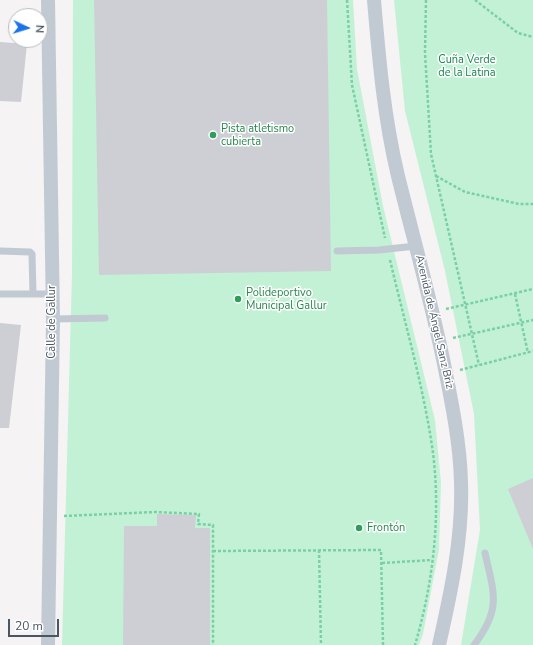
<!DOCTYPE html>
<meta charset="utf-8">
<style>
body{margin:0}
#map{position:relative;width:533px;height:645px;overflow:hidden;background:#f5f3f3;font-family:"Nunito Sans",sans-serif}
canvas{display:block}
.north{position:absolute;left:8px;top:8px;width:40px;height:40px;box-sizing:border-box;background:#fff;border:1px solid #b7bbc0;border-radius:50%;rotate:94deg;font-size:11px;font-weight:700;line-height:16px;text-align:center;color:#4a5661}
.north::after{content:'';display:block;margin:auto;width:14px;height:18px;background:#1a73e8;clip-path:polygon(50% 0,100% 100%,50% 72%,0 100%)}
.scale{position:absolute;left:8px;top:619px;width:51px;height:18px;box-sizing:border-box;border:2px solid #4a5661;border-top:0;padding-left:5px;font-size:12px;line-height:14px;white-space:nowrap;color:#4a5661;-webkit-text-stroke:3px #fff;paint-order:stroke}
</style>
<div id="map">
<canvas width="533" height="645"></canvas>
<div class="north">N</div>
<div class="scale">20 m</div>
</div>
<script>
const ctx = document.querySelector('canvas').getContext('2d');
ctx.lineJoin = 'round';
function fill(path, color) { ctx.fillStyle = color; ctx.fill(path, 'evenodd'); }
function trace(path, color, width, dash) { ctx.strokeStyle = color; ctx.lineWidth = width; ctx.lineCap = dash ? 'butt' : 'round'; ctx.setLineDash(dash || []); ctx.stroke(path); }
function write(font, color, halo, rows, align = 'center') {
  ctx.font = font + ' "Nunito Sans",sans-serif'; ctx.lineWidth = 3; ctx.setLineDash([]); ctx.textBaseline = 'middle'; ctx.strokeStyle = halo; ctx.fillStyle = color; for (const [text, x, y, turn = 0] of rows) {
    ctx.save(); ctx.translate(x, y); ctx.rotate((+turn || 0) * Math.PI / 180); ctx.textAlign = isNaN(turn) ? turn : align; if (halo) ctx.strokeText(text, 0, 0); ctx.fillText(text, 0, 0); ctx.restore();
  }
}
const green = new Path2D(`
 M 73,0 L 353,0 L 357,69 L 383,206 L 435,420 L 441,483 L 439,549 L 423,634 L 419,645 L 62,645 L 72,274 Z
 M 394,0 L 533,0 L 533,645 L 461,645 L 480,530 L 474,414 L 445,271 L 405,111 Z`);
const building = new Path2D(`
 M 94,0 L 327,0 L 331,271 L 99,275 Z
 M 0,42 L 27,44 L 21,102 L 0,101 Z
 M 0,323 L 21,325 L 9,428 L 0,428 Z
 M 533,478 L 533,549 L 508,489 Z
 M 157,514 L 196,515 L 195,528 L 210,528 L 210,645 L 123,645 L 124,526 L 157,526 Z`);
const path = new Path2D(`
 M 347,0 L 352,85 L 385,238
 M 426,0 L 425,53 L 431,154 L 479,365
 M 475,0 L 518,33 L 533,37
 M 436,176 L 465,192 L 519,204 L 533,204
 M 390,260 C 405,324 424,388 433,453 C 441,517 433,584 415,645
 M 515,294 L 528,353
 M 446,309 L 533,289
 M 453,338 L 533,320
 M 460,370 L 533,351
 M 64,516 L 155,512 L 199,514 L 198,524 L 213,525 L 213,645
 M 319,550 L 321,645
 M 213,551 L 381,550 L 383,645
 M 382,563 L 432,560`);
const service = new Path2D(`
 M 0,251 L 30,252 L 32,254 L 33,294
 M 337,251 L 379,250 L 416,246
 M 0,294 L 53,294
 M 53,319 L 105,318
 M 474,645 C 502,608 494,594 485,553`);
const minor = new Path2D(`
 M 48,0 L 53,319 L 48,645
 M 374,0 C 379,59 384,118 398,176 C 413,237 430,297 443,359 C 451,399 460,441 461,482 C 463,537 451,592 439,645`);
const markers = [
 [213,135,4,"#2e9e5b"],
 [238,299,4,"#2e9e5b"],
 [359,528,4,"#2e9e5b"]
];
const parkNames = [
 ["Cuña Verde",467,60],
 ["de la Latina",467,73]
];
const leisureNames = [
 ["Pista atletismo",221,129],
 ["cubierta",221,142],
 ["Polideportivo",246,293],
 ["Municipal Gallur",246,306],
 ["Frontón",367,528]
];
const streetNames = [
 ["Calle de Gallur",52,322,-90],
 ["Avenida de Ángel Sanz Briz",434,322,77]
];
fill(green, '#c3f1d5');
fill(building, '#cdcfd5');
trace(path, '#7ad0a6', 2.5, [3, 2]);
trace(service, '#c1cad2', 7);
trace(minor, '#c1cad2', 14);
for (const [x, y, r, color] of markers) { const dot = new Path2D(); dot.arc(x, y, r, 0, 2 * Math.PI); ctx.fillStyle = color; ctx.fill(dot); trace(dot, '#fff', 1.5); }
write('11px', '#17864f', '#fff', parkNames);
write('11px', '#27864d', '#fff', leisureNames, 'left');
write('11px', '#4a5661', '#fff', streetNames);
</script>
